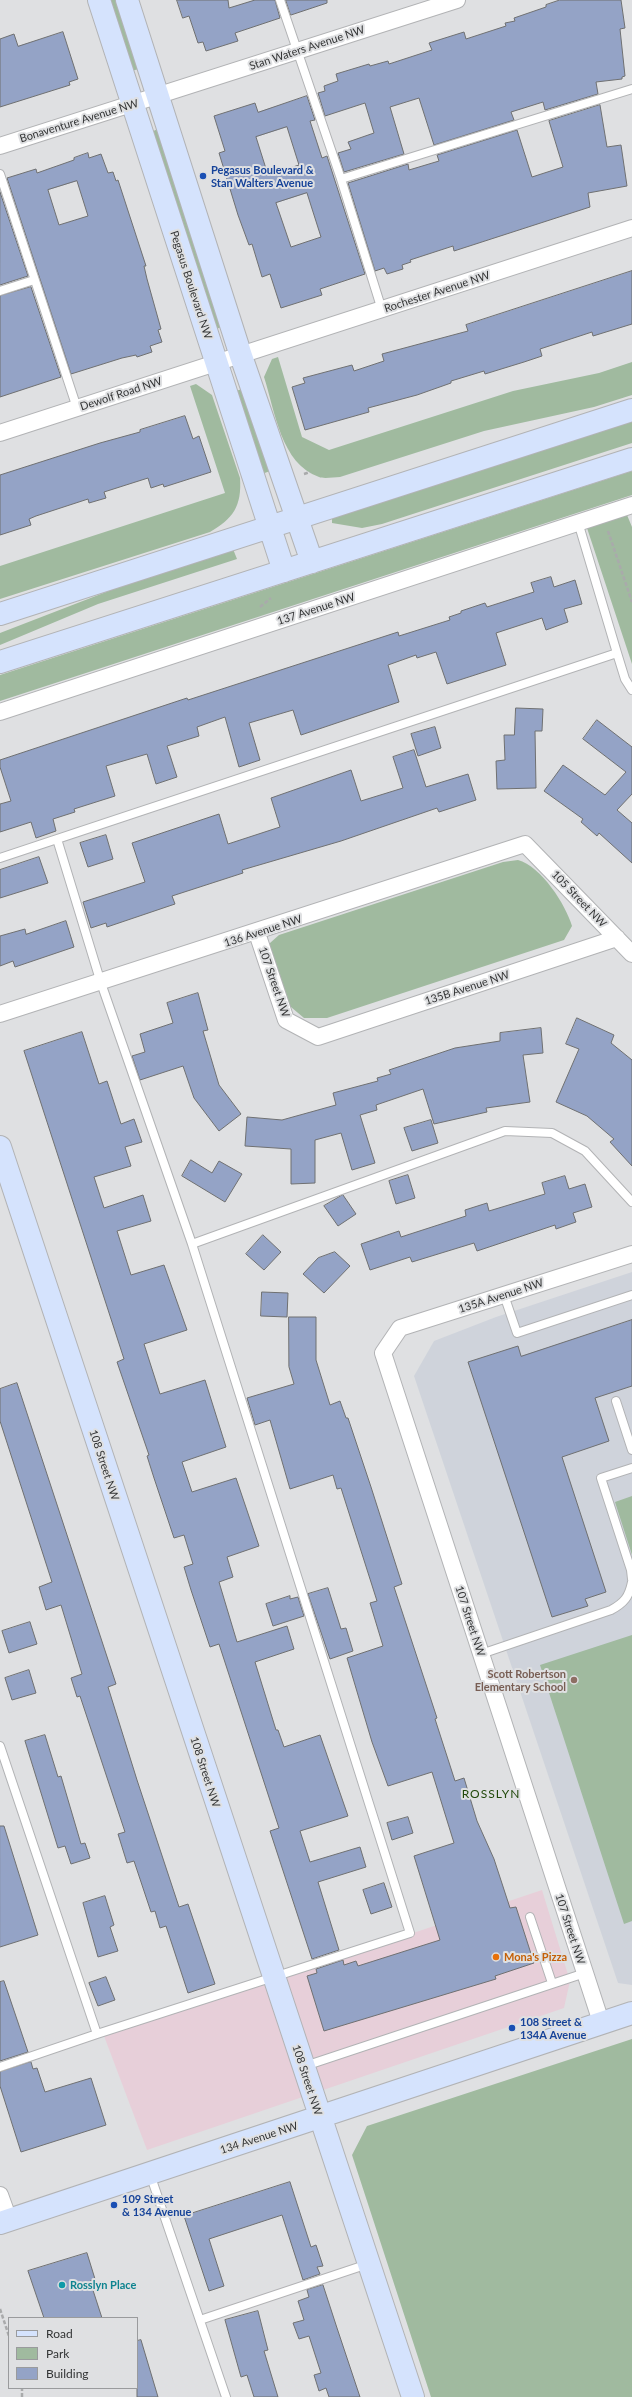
<!DOCTYPE html>
<style>
body{margin:0}
#map{position:relative;width:632px;height:2397px;overflow:hidden;background:#dfe0e2;font-family:Lato,sans-serif}
canvas{display:block}
.legend{position:absolute;left:8px;top:2317px;width:130px;height:72px;box-sizing:border-box;background:#dfe0e2;border:1px solid #9a9b9d;margin:0;padding:5px 7px;list-style:none;font-size:12px;color:#333435}
.legend li{display:flex;align-items:center;gap:8px;height:20px}
.legend b{width:20px;border:1px solid #9a9b9d}
</style>
<div id="map">
<canvas width="632" height="2397"></canvas>
<ul class="legend">
<li><b style="height:5px;background:#d5e3fd"></b>Road</li>
<li><b style="height:11px;background:#a0ba9f"></b>Park</li>
<li><b style="height:11px;background:#94a3c6"></b>Building</li>
</ul>
</div>
<script>
const ctx = document.querySelector('canvas').getContext('2d');
ctx.lineJoin = 'round';
function fill(path, color) { ctx.fillStyle = color; ctx.fill(path, 'evenodd'); }
function trace(path, color, width, dash) { ctx.strokeStyle = color; ctx.lineWidth = width; ctx.lineCap = dash ? 'butt' : 'round'; ctx.setLineDash(dash || []); ctx.stroke(path); }
function write(font, color, halo, rows, align = 'center') {
  ctx.font = font + ' Lato,sans-serif'; ctx.lineWidth = 4; ctx.setLineDash([]); ctx.textBaseline = 'middle'; ctx.strokeStyle = halo; ctx.fillStyle = color; for (const [text, x, y, turn = 0] of rows) {
    ctx.save(); ctx.translate(x, y); ctx.rotate((+turn || 0) * Math.PI / 180); ctx.textAlign = isNaN(turn) ? turn : align; if (halo) ctx.strokeText(text, 0, 0); ctx.fillText(text, 0, 0); ctx.restore();
  }
}
const commercial = new Path2D(`
 M 542,1890 L 570,1981 L 564,2008 L 147,2150 L 104,2036 Z`);
const built = new Path2D(`
 M 632,1272 L 632,1985 L 618,1983 L 414,1376 L 434,1341 L 496,1317 Z`);
const green = new Path2D(`
 M 108,0 L 116,0 L 139,69 L 131,71 Z
 M 158,129 L 223,327 L 215,329 L 151,132 Z
 M 278,357 L 302,437 L 329,450 L 513,391 L 599,373 L 632,362 L 632,395 L 594,407 L 484,431 L 340,477 C 334,477 324,479 319,477 C 281,464 275,411 264,377 L 272,359 Z
 M 196,384 L 212,395 L 240,478 C 242,506 233,519 210,532 L 0,599 L 0,566 L 225,493 L 190,386 Z
 M 243,389 L 270,471 L 262,474 L 235,391 Z
 M 632,419 L 632,443 L 382,524 L 362,528 L 332,523 L 332,519 L 335,515 Z
 M 632,471 L 632,495 L 0,701 L 0,675 Z
 M 627,515 L 632,527 L 632,664 L 587,528 Z
 M 233,549 L 237,559 L 98,604 L 0,645 L 0,633 L 132,582 Z
 M 518,860 C 541,866 566,905 572,926 L 564,940 L 327,1018 L 304,1018 L 285,1002 L 269,951 L 270,943 L 279,935 L 503,862 Z
 M 632,1496 L 632,1555 L 615,1502 Z
 M 632,1635 L 632,1921 L 624,1924 L 540,1665 Z
 M 632,2039 L 632,2397 L 431,2397 L 352,2155 L 367,2126 Z`);
const building = new Path2D(`
 M 177,0 L 228,0 L 229,8 L 255,0 L 275,0 L 280,18 L 235,33 L 238,41 L 206,51 L 203,42 L 198,43 L 189,16 L 183,18 Z
 M 286,0 L 327,0 L 327,3 L 291,15 Z
 M 560,0 L 621,0 L 625,28 L 620,29 L 625,76 L 622,77 L 622,79 L 596,82 L 598,94 L 545,110 L 543,102 L 511,112 L 514,120 L 434,145 L 419,98 L 390,107 L 404,154 L 344,172 L 338,153 L 351,149 L 348,142 L 374,133 L 365,103 L 325,116 L 318,93 L 325,91 L 324,86 L 338,81 L 336,74 L 369,64 L 370,66 L 388,61 L 389,64 L 432,50 L 429,43 L 464,32 L 466,39 L 506,26 L 505,23 L 515,21 L 514,18 L 546,7 L 546,5 Z
 M 63,32 L 78,79 L 69,82 L 70,85 L 0,107 L 0,39 L 14,34 L 18,46 Z
 M 307,96 L 315,120 L 310,121 L 322,158 L 327,156 L 365,274 L 320,289 L 322,295 L 281,308 L 270,274 L 262,277 L 252,244 L 249,245 L 238,215 L 219,153 L 225,151 L 214,116 L 255,103 L 258,112 ZM 287,127 L 299,165 L 268,175 L 256,137 ZM 307,193 L 321,237 L 291,247 L 276,203 Z
 M 600,105 L 607,147 L 621,145 L 627,186 L 588,193 L 590,207 L 454,251 L 453,246 L 410,260 L 411,262 L 402,265 L 403,269 L 387,274 L 384,268 L 375,271 L 348,183 L 408,164 L 409,170 L 439,161 L 437,155 L 517,130 L 532,177 L 563,167 L 549,121 Z
 M 88,153 L 89,158 L 101,154 L 108,173 L 113,172 L 116,181 L 118,180 L 146,266 L 144,266 L 147,279 L 161,329 L 158,330 L 162,342 L 150,346 L 152,352 L 137,357 L 136,355 L 122,358 L 71,374 L 7,178 L 36,169 L 37,173 L 74,160 L 74,158 ZM 77,181 L 88,216 L 59,225 L 48,190 Z
 M 0,192 L 28,276 L 0,285 Z
 M 632,271 L 632,324 L 593,336 L 592,332 L 540,349 L 542,356 L 524,362 L 485,374 L 484,371 L 451,381 L 451,383 L 417,395 L 368,408 L 369,412 L 305,430 L 292,387 L 305,383 L 303,378 L 352,365 L 354,371 L 384,361 L 382,354 L 468,331 L 466,325 Z
 M 31,287 L 61,377 L 0,397 L 0,296 Z
 M 185,416 L 193,439 L 199,436 L 211,472 L 164,487 L 163,484 L 151,488 L 148,478 L 104,492 L 106,498 L 89,503 L 88,499 L 36,516 L 29,519 L 31,525 L 0,535 L 0,475 L 100,443 L 140,432 L 140,430 Z
 M 551,577 L 554,587 L 575,580 L 582,604 L 564,609 L 568,622 L 546,630 L 542,618 L 496,633 L 506,665 L 447,684 L 436,652 L 417,658 L 416,655 L 388,665 L 399,702 L 301,735 L 293,710 L 249,723 L 260,760 L 239,767 L 225,717 L 197,727 L 199,736 L 167,746 L 177,777 L 156,784 L 147,754 L 106,766 L 115,796 L 74,809 L 75,812 L 53,819 L 56,831 L 36,838 L 31,822 L 0,832 L 0,804 L 11,801 L 0,767 L 0,760 L 187,698 L 188,700 L 398,632 L 399,636 L 450,620 L 449,617 L 461,613 L 461,611 L 485,603 L 487,607 L 534,592 L 531,583 Z
 M 516,708 L 543,709 L 542,731 L 535,731 L 536,788 L 497,789 L 496,761 L 505,760 L 504,735 L 514,735 Z
 M 597,720 L 632,747 L 632,794 L 617,810 L 632,823 L 632,863 L 599,833 L 597,836 L 581,822 L 583,819 L 544,791 L 563,765 L 605,795 L 626,772 L 583,739 Z
 M 435,727 L 441,748 L 418,756 L 411,734 Z
 M 414,750 L 426,787 L 468,774 L 476,800 L 439,812 L 437,808 L 341,841 L 242,870 L 243,873 L 172,896 L 175,904 L 107,927 L 106,923 L 91,928 L 83,902 L 145,882 L 132,843 L 219,814 L 228,844 L 280,827 L 271,798 L 351,770 L 361,801 L 403,788 L 393,757 Z
 M 106,835 L 113,859 L 88,867 L 80,843 Z
 M 39,857 L 48,883 L 0,898 L 0,870 Z
 M 66,921 L 74,947 L 15,967 L 13,961 L 0,966 L 0,936 L 25,929 L 26,934 Z
 M 198,993 L 208,1030 L 203,1031 L 219,1085 L 241,1114 L 219,1131 L 194,1098 L 183,1066 L 140,1080 L 132,1056 L 145,1052 L 140,1034 L 173,1023 L 167,1003 Z
 M 577,1018 L 614,1035 L 611,1043 L 632,1060 L 632,1166 L 610,1142 L 614,1139 L 587,1116 L 556,1102 L 579,1049 L 566,1044 Z
 M 541,1028 L 543,1053 L 523,1055 L 530,1102 L 486,1108 L 487,1112 L 434,1124 L 423,1089 L 376,1105 L 377,1110 L 360,1115 L 375,1163 L 352,1170 L 341,1133 L 315,1140 L 315,1183 L 291,1184 L 291,1149 L 245,1146 L 247,1117 L 282,1120 L 336,1105 L 333,1093 L 378,1081 L 377,1078 L 391,1074 L 389,1070 L 455,1048 L 500,1041 L 500,1033 Z
 M 82,1032 L 99,1084 L 107,1081 L 121,1124 L 134,1119 L 142,1142 L 125,1147 L 131,1166 L 94,1177 L 104,1208 L 143,1195 L 151,1221 L 117,1231 L 131,1275 L 164,1265 L 187,1330 L 144,1344 L 160,1394 L 205,1380 L 226,1447 L 182,1462 L 192,1492 L 236,1478 L 259,1546 L 227,1557 L 233,1577 L 219,1582 L 237,1642 L 287,1626 L 294,1649 L 255,1662 L 276,1730 L 278,1730 L 284,1747 L 320,1735 L 348,1816 L 300,1831 L 310,1862 L 360,1847 L 366,1867 L 318,1882 L 339,1950 L 312,1959 L 270,1831 L 279,1828 L 219,1644 L 210,1647 L 191,1590 L 184,1567 L 193,1564 L 184,1535 L 174,1538 L 154,1478 L 147,1456 L 149,1455 L 117,1362 L 124,1359 L 24,1051 Z
 M 431,1120 L 438,1143 L 412,1151 L 404,1128 Z
 M 191,1160 L 212,1173 L 219,1161 L 242,1174 L 225,1202 L 182,1176 Z
 M 408,1175 L 415,1198 L 396,1204 L 389,1181 Z
 M 565,1176 L 569,1189 L 585,1184 L 592,1207 L 573,1213 L 576,1222 L 556,1229 L 555,1225 L 477,1251 L 474,1243 L 412,1262 L 410,1257 L 370,1270 L 361,1244 L 399,1231 L 401,1237 L 466,1216 L 465,1210 L 487,1203 L 489,1211 L 545,1194 L 542,1183 Z
 M 343,1195 L 356,1214 L 338,1226 L 324,1206 Z
 M 263,1235 L 281,1252 L 264,1270 L 246,1254 Z
 M 335,1252 L 350,1266 L 324,1293 L 303,1274 L 318,1258 Z
 M 262,1292 L 288,1293 L 287,1317 L 261,1316 Z
 M 289,1317 L 316,1317 L 316,1360 L 330,1405 L 340,1401 L 346,1418 L 348,1418 L 371,1487 L 402,1584 L 394,1587 L 437,1718 L 435,1719 L 455,1781 L 464,1778 L 477,1821 L 494,1859 L 510,1908 L 516,1907 L 534,1963 L 495,1976 L 496,1979 L 324,2031 L 307,1976 L 317,1973 L 316,1969 L 343,1960 L 344,1965 L 356,1961 L 358,1966 L 440,1940 L 414,1856 L 454,1843 L 432,1772 L 388,1786 L 372,1742 L 347,1658 L 383,1646 L 370,1603 L 377,1601 L 341,1488 L 337,1489 L 333,1475 L 290,1489 L 270,1420 L 255,1425 L 247,1398 L 294,1384 L 289,1367 Z
 M 632,1320 L 632,1386 L 595,1398 L 609,1441 L 562,1457 L 606,1592 L 585,1599 L 588,1606 L 552,1617 L 468,1362 L 518,1346 L 521,1356 Z
 M 17,1383 L 116,1684 L 108,1687 L 137,1780 L 179,1907 L 188,1904 L 215,1984 L 188,1993 L 166,1926 L 160,1928 L 155,1911 L 151,1912 L 134,1861 L 127,1863 L 118,1834 L 125,1832 L 80,1696 L 77,1697 L 71,1678 L 82,1674 L 61,1605 L 46,1610 L 39,1587 L 52,1582 L 0,1421 L 0,1389 Z
 M 328,1588 L 341,1629 L 346,1628 L 353,1651 L 330,1659 L 308,1594 Z
 M 290,1596 L 290,1599 L 298,1597 L 304,1616 L 273,1626 L 266,1604 Z
 M 30,1622 L 37,1644 L 9,1653 L 2,1631 Z
 M 29,1670 L 36,1693 L 12,1700 L 5,1678 Z
 M 45,1735 L 58,1777 L 61,1776 L 81,1844 L 85,1843 L 90,1858 L 71,1864 L 65,1846 L 58,1848 L 25,1741 Z
 M 408,1817 L 413,1833 L 392,1840 L 387,1823 Z
 M 0,1826 L 4,1826 L 38,1935 L 0,1947 Z
 M 384,1883 L 392,1907 L 371,1914 L 363,1890 Z
 M 105,1896 L 114,1925 L 110,1927 L 118,1951 L 98,1957 L 83,1903 Z
 M 106,1977 L 115,2000 L 98,2006 L 89,1983 Z
 M 4,1981 L 28,2052 L 0,2061 L 0,1982 Z
 M 31,2062 L 33,2069 L 37,2068 L 45,2092 L 91,2078 L 106,2125 L 21,2152 L 0,2086 L 0,2072 Z
 M 290,2182 L 311,2247 L 316,2245 L 323,2266 L 317,2267 L 320,2274 L 303,2280 L 282,2215 L 209,2239 L 224,2286 L 209,2291 L 184,2216 Z
 M 87,2253 L 95,2279 L 90,2281 L 102,2318 L 44,2318 L 28,2271 Z
 M 323,2285 L 337,2328 L 360,2397 L 329,2397 L 326,2388 L 319,2391 L 314,2375 L 321,2373 L 309,2336 L 299,2339 L 293,2323 L 304,2320 L 298,2301 L 309,2297 L 307,2290 Z
 M 258,2311 L 268,2350 L 264,2351 L 278,2397 L 254,2397 L 247,2375 L 241,2377 L 225,2320 Z
 M 141,2340 L 158,2397 L 137,2397 L 137,2341 Z`);
const path = new Path2D(`
 M 304,474 L 310,472
 M 608,531 L 632,602
 M 260,607 L 271,598
 M 0,2309 L 9,2336
 M 22,2397 L 22,2388`);
const lane = new Path2D(`
 M 280,0 L 341,179 L 382,310
 M 0,174 L 77,408
 M 341,179 L 632,89
 M 0,291 L 34,280
 M 578,522 L 617,653 L 625,679 L 632,690
 M 57,839 L 101,983 L 192,1244 L 410,1933 L 97,2034
 M 0,858 L 617,653
 M 192,1244 L 505,1131 L 552,1133 L 585,1151 L 632,1202
 M 504,1295 L 517,1333 L 632,1295
 M 616,1401 L 632,1450
 M 632,1468 L 601,1478 L 631,1570 L 632,1579
 M 481,1654 L 611,1610 C 624,1603 629,1597 632,1582
 M 0,1746 L 97,2034 L 0,2067
 M 530,1917 L 552,1983
 M 305,2066 L 585,1973
 M 150,2174 L 226,2397
 M 200,2320 L 368,2264`);
const street = new Path2D(`
 M 0,146 L 457,0
 M 0,433 L 632,228
 M 0,712 L 632,505
 M 257,933 L 286,1020 L 318,1037 L 617,938
 M 0,1014 L 525,844 L 632,954
 M 602,2025 L 383,1353 L 400,1328 L 632,1254
 M 0,2195 L 9,2220`);
const secondary = new Path2D(`
 M 99,0 L 284,571
 M 127,0 L 241,356 L 312,562
 M 0,614 L 632,410
 M 0,662 L 632,459
 M 0,1147 L 413,2397
 M 0,2223 L 632,2013`);
const markers = [
 [203,176,4,"#1a4fb4"],
 [574,1680,4,"#8d6e63"],
 [496,1957,4,"#e8710a"],
 [512,2028,4,"#1a4fb4"],
 [114,2205,4,"#1a4fb4"],
 [62,2285,4,"#0f9aa8"]
];
const streetNames = [
 ["Stan Waters Avenue NW",307,48,-18],
 ["Bonaventure Avenue NW",79,121,-17],
 ["Pegasus Boulevard NW",191,285,72],
 ["Rochester Avenue NW",437,292,-18],
 ["Dewolf Road NW",121,394,-18],
 ["137 Avenue NW",316,609,-18],
 ["105 Street NW",579,899,46],
 ["136 Avenue NW",263,931,-18],
 ["107 Street NW",274,982,71],
 ["135B Avenue NW",467,988,-18],
 ["135A Avenue NW",501,1296,-18],
 ["108 Street NW",104,1465,72],
 ["107 Street NW",470,1621,72],
 ["108 Street NW",205,1772,72],
 ["107 Street NW",570,1929,72],
 ["108 Street NW",307,2080,72],
 ["134 Avenue NW",259,2138,-18]
];
const transitNames = [
 ["Pegasus Boulevard &",211,170],
 ["Stan Walters Avenue",211,183],
 ["108 Street &",520,2022],
 ["134A Avenue",520,2035],
 ["109 Street",122,2199],
 ["& 134 Avenue",122,2212]
];
const educationNames = [
 ["Scott Robertson",566,1674],
 ["Elementary School",566,1687]
];
const foodNames = [
 ["Mona's Pizza",504,1957]
];
const cultureNames = [
 ["Rosslyn Place",70,2285]
];
const neighbourhoodNames = [
 ["ROSSLYN",491,1794]
];
fill(commercial, '#e7cfd9');
fill(built, '#cfd3db');
fill(green, '#a0ba9f');
fill(building, '#94a3c6');
trace(building, '#6f7071', 1);
trace(lane, '#b2b3b5', 10);
trace(street, '#b2b3b5', 18);
trace(secondary, '#b2b3b5', 24);
trace(path, '#a9aaab', 2.5, [4, 2]);
trace(lane, '#fff', 8);
trace(street, '#fff', 16);
trace(secondary, '#d5e3fd', 22);
for (const [x, y, r, color] of markers) { const dot = new Path2D(); dot.arc(x, y, r, 0, 2 * Math.PI); ctx.fillStyle = color; ctx.fill(dot); trace(dot, '#dfe0e2', 1.5); }
write('11px', '#333435', '#dfe0e2', streetNames);
write('bold 11px', '#164399', '#dfe0e2', transitNames, 'left');
write('bold 11px', '#785e54', '#dfe0e2', educationNames, 'right');
write('bold 11px', '#c56008', '#dfe0e2', foodNames, 'left');
write('bold 11px', '#0d838f', '#dfe0e2', cultureNames, 'left');
ctx.letterSpacing = '1px';
write('12px', '#21490b', '#dfe0e2', neighbourhoodNames);
ctx.letterSpacing = '0px';
</script>
